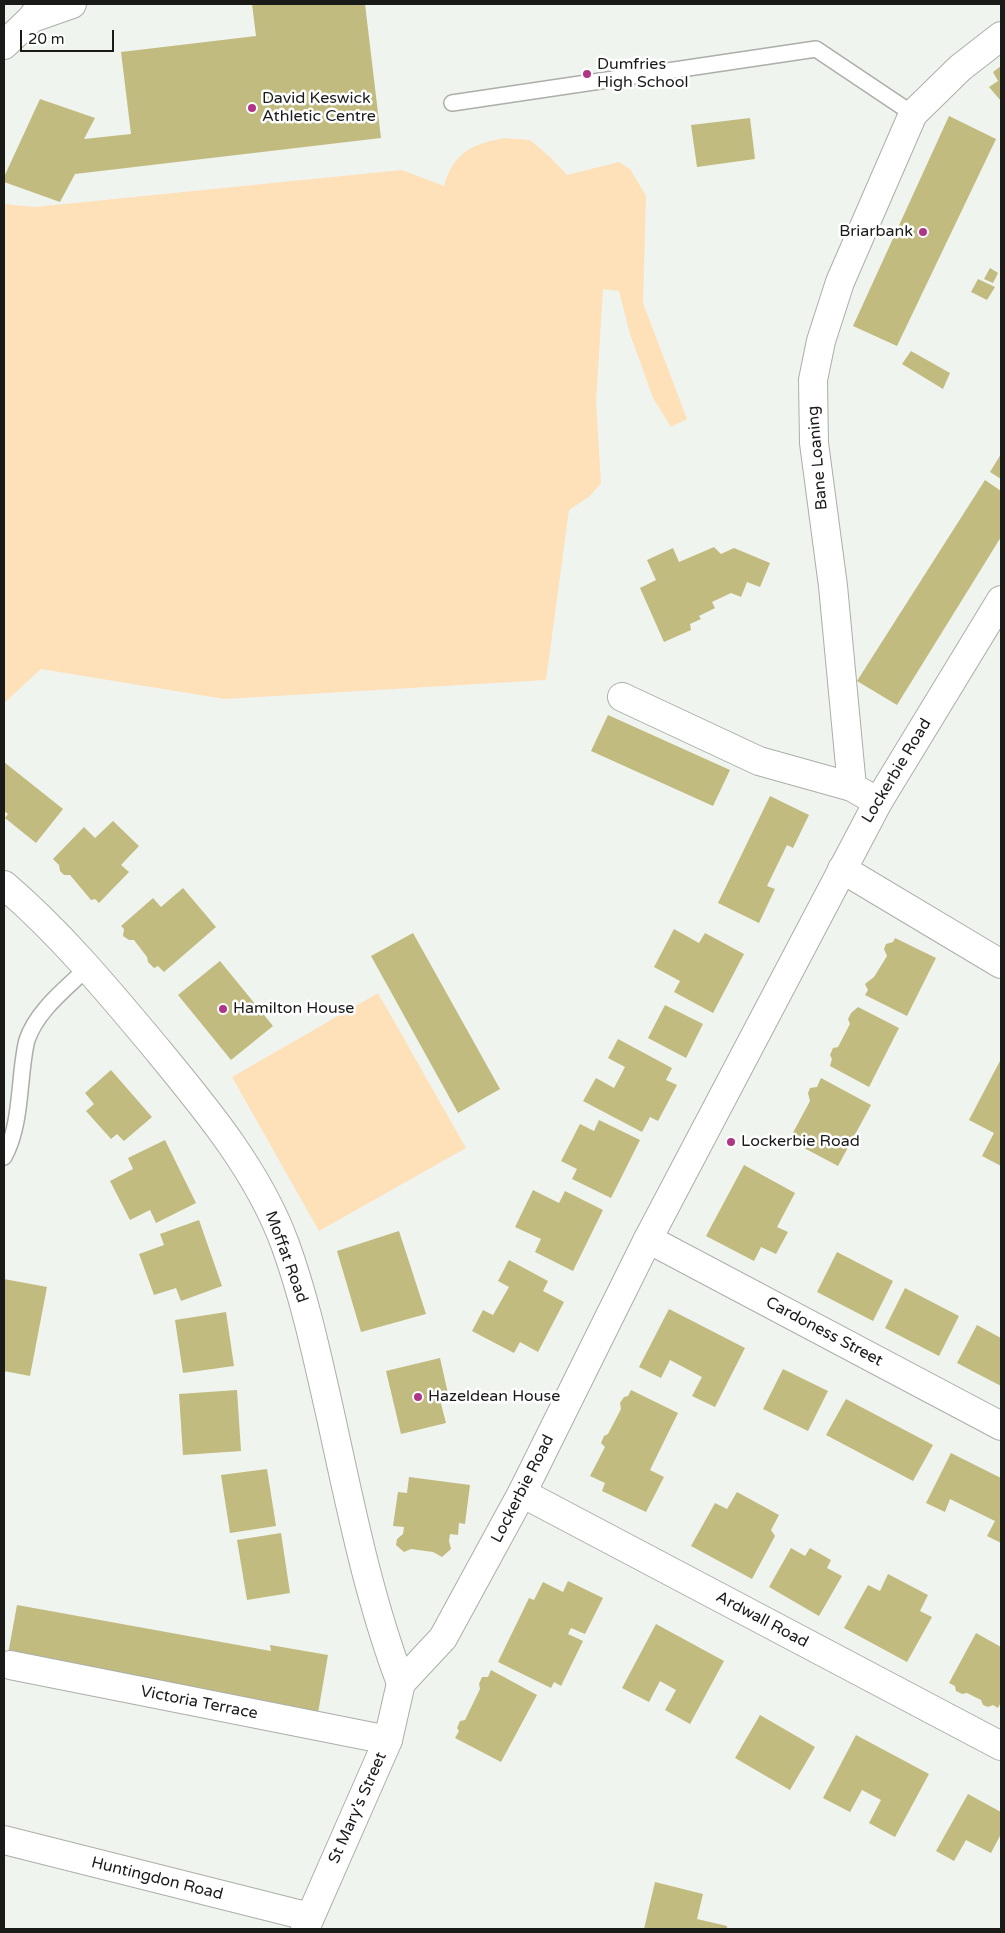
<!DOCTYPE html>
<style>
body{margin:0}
#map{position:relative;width:1005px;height:1933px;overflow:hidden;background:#f0f4ee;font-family:"Varela Round",sans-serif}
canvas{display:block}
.frame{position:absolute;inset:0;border:5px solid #1a1b19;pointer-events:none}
.scale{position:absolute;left:20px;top:30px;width:94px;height:22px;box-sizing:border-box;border:2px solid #1a1b19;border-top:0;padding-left:6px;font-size:15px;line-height:18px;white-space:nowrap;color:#1a1b19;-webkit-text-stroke:4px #fff;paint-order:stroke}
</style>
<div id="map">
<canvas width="1005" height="1933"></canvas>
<div class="frame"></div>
<div class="scale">20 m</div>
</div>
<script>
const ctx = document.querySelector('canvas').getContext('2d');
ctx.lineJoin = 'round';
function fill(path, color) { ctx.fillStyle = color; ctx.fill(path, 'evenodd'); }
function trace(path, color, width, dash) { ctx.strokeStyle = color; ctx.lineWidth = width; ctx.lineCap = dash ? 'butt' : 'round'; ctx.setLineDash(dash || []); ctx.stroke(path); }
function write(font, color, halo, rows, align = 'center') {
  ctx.font = font + ' "Varela Round",sans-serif'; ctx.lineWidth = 5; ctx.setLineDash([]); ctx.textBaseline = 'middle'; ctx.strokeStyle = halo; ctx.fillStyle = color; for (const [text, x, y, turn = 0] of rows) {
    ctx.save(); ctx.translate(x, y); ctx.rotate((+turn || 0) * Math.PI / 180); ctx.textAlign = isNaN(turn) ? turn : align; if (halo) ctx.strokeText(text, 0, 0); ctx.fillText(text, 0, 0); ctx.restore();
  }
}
const green = new Path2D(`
 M 504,138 L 530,140 L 550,157 L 567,175 L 619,162 L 630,169 L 646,196 L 643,303 L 687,419 L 671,427 L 653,398 L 630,334 L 619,291 L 603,289 L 596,402 L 601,483 L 590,496 L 569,510 L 546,680 L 224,699 L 41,669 L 4,703 L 4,204 L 35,207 L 402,170 L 444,186 C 453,153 472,144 504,138 Z
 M 378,993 L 466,1148 L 319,1231 L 232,1077 Z`);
const building = new Path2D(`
 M 252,4 L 365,4 L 381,138 L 75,174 L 60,202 L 4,182 L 4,177 L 40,99 L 95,118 L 84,139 L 131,134 L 121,52 L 256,36 Z
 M 1001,66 L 1001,101 L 989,87 L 998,81 L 993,72 Z
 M 949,116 L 996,139 L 897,346 L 853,326 Z
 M 750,118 L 755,159 L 697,167 L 691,125 Z
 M 990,268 L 998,273 L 993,283 L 984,279 Z
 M 978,279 L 995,287 L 987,300 L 971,292 Z
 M 911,351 L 950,373 L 943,389 L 902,364 Z
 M 1001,454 L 1001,479 L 990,472 Z
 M 985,480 L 1001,491 L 1001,537 L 897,705 L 857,681 Z
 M 714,547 L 721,554 L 734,548 L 770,563 L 760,587 L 747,582 L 741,597 L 731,593 L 712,602 L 715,608 L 699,616 L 701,619 L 690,624 L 691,630 L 664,642 L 640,588 L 656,580 L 647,560 L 673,548 L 679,562 Z
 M 608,715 L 730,770 L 713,806 L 591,751 Z
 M 4,762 L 63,809 L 36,843 L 5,818 L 8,814 L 4,811 Z
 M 770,796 L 809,815 L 793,848 L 787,845 L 767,886 L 775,889 L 759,923 L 718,903 Z
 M 113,821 L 139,846 L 121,865 L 129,872 L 99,903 L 95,899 L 91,900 L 70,875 L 64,875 L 60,871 L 59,865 L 53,859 L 84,827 L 95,838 Z
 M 183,888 L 216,927 L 164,972 L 158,966 L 154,968 L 148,962 L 147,957 L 134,940 L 129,940 L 123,936 L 124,929 L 121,926 L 153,898 L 161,907 Z
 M 674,929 L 699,943 L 705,933 L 744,954 L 713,1013 L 674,992 L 680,981 L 654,967 Z
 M 413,933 L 500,1089 L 458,1113 L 371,956 Z
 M 895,938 L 936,958 L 907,1016 L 865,995 L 868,990 L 865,984 L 874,977 L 887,956 L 884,949 L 886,944 L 893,942 Z
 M 220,961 L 273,1026 L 231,1060 L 178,995 Z
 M 665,1005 L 703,1024 L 686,1058 L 648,1038 Z
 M 858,1007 L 899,1028 L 869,1087 L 830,1066 L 832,1059 L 830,1055 L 833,1048 L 838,1047 L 850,1024 L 848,1019 L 851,1013 Z
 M 618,1039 L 672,1068 L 666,1080 L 677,1085 L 658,1121 L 650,1117 L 642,1132 L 583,1101 L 596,1078 L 614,1088 L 625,1067 L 608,1058 Z
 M 1001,1059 L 1001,1166 L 982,1156 L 994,1133 L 969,1120 Z
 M 111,1070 L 152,1117 L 124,1141 L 117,1134 L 111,1139 L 86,1111 L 94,1104 L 85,1093 Z
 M 821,1078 L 871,1105 L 838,1166 L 789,1140 L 810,1101 L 808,1093 L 810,1088 L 817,1087 Z
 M 599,1120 L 640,1140 L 611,1198 L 572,1179 L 577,1169 L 561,1161 L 580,1124 L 594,1131 Z
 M 165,1140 L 196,1203 L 156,1223 L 150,1210 L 130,1220 L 110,1181 L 133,1169 L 128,1158 Z
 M 744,1165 L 795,1193 L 777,1227 L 788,1232 L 776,1254 L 761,1247 L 754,1261 L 706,1236 Z
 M 533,1190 L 559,1203 L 565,1191 L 603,1210 L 573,1271 L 535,1252 L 541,1239 L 515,1227 Z
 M 199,1220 L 222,1286 L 181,1301 L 176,1288 L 154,1295 L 139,1254 L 164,1245 L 160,1234 Z
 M 399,1231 L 426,1314 L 361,1332 L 337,1251 Z
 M 837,1252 L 893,1281 L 873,1321 L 817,1292 Z
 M 509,1260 L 548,1281 L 543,1291 L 564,1302 L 538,1352 L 520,1342 L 514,1353 L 472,1331 L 483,1310 L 493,1315 L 509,1287 L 498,1281 Z
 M 4,1279 L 47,1287 L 30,1376 L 4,1371 Z
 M 905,1288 L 959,1316 L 939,1356 L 885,1328 Z
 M 669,1309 L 745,1348 L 715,1407 L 692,1396 L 702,1377 L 670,1360 L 661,1378 L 639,1367 Z
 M 226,1312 L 234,1366 L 183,1373 L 175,1320 Z
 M 977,1325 L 1001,1338 L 1001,1386 L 957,1363 Z
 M 440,1358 L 449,1398 L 440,1400 L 446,1423 L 401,1434 L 386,1371 Z
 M 783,1369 L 828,1391 L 808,1431 L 763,1409 Z
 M 237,1390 L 241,1451 L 183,1455 L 179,1394 Z
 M 631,1390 L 678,1413 L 650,1470 L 664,1477 L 646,1512 L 602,1491 L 605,1483 L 590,1476 L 605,1447 L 601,1443 L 604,1436 L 608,1434 L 621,1409 L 620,1403 L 624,1397 L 628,1396 Z
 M 846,1399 L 933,1445 L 913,1481 L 826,1435 Z
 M 951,1453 L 1001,1478 L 1001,1543 L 987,1536 L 995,1521 L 950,1499 L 945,1512 L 926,1503 Z
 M 267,1469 L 276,1526 L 230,1533 L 221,1475 Z
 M 409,1477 L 470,1485 L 465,1524 L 459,1523 L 458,1535 L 450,1534 L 449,1541 L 451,1549 L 442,1557 L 433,1552 L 411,1549 L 404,1552 L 396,1545 L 397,1539 L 403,1534 L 404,1527 L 393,1526 L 398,1492 L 407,1493 Z
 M 737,1492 L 779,1515 L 771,1530 L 775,1536 L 752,1579 L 691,1546 L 715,1503 L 727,1509 Z
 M 281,1533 L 290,1593 L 247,1600 L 237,1540 Z
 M 791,1548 L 805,1556 L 810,1548 L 831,1560 L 827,1568 L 842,1576 L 819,1616 L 769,1587 Z
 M 888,1574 L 928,1595 L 920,1611 L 932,1617 L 907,1662 L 844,1628 L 868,1585 L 880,1591 Z
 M 568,1581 L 603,1598 L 585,1634 L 571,1628 L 568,1634 L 583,1641 L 561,1686 L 554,1682 L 551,1688 L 498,1662 L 529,1598 L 534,1600 L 543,1582 L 563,1592 Z
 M 17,1605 L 271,1651 L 270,1645 L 328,1655 L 318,1713 L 8,1654 Z
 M 656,1624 L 724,1661 L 690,1724 L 665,1710 L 676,1690 L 660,1681 L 649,1702 L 622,1688 Z
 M 976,1633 L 1001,1647 L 1001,1702 L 998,1708 L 993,1705 L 988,1707 L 983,1705 L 981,1700 L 967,1693 L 962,1694 L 956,1691 L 955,1686 L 949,1683 Z
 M 491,1670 L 537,1695 L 501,1762 L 455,1738 L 459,1731 L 457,1728 L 460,1721 L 465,1720 L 480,1689 L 479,1684 L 482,1677 L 488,1677 Z
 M 760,1715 L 815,1747 L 790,1790 L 735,1758 Z
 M 856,1735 L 929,1774 L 895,1837 L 869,1823 L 881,1800 L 862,1790 L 850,1812 L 823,1798 Z
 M 968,1794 L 1001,1812 L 1001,1834 L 991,1853 L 966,1840 L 954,1861 L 936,1851 Z
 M 655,1882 L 703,1894 L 697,1919 L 727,1926 L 727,1929 L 644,1929 Z`);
const service = new Path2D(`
 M 452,103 L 816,49 L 913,114
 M 4,1157 C 19,1130 19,1094 23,1063 C 24,1056 25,1047 27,1040 C 37,1010 67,988 88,967`);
const minor = new Path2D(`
 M 32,18 L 72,4
 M 4,45 L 32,18 L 42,4
 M 622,697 L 759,761 L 852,787
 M 878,802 L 852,787 L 833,586 L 814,443 L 813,380 L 821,341 L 840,282 L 913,114 L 960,68 L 1001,36
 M 842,869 L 1001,964
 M 648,1239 L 1001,1426
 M 522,1493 L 1001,1746
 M 10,1665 L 388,1740
 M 4,1840 L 310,1917`);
const tertiary = new Path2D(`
 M 4,885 C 59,932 105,987 151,1042 C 202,1104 257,1168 285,1244 C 305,1299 317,1356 330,1413 C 350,1504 368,1596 401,1683`);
const primary = new Path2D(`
 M 305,1929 L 388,1740 L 401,1683 L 443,1638 L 522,1493 L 648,1239 L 878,802 L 1001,600`);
const markers = [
 [587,74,5,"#b03587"],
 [252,108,5,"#b03587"],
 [923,232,5,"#b03587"],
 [223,1009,5,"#b03587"],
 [731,1142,5,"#b03587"],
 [418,1397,5,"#b03587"]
];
const poiNames = [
 ["Dumfries",597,65],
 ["High School",597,83],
 ["David Keswick",262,99],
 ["Athletic Centre",262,117],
 ["Briarbank",913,232,"right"],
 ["Hamilton House",233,1009],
 ["Lockerbie Road",741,1142],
 ["Hazeldean House",428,1397]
];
const streetNames = [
 ["Bane Loaning",818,458,-95],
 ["Lockerbie Road",897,771,-59],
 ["Moffat Road",286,1257,70],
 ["Cardoness Street",824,1332,28],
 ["Lockerbie Road",523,1489,-63],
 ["Ardwall Road",762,1620,28],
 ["Victoria Terrace",199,1703,11],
 ["St Mary's Street",358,1808,-66],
 ["Huntingdon Road",157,1879,14]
];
fill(green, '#fee0b9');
fill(building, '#c1bb7f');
trace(service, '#abaea9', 18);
trace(minor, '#abaea9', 30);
trace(tertiary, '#abaea9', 30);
trace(primary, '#abaea9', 30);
trace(service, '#fff', 15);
trace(minor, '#fff', 28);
trace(tertiary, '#fff', 28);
trace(primary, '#fff', 28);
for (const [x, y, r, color] of markers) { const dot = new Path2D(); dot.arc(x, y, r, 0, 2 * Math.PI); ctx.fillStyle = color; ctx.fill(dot); trace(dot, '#fff', 2); }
write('16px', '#1a1b19', '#fff', poiNames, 'left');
write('16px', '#1a1b19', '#fff', streetNames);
</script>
